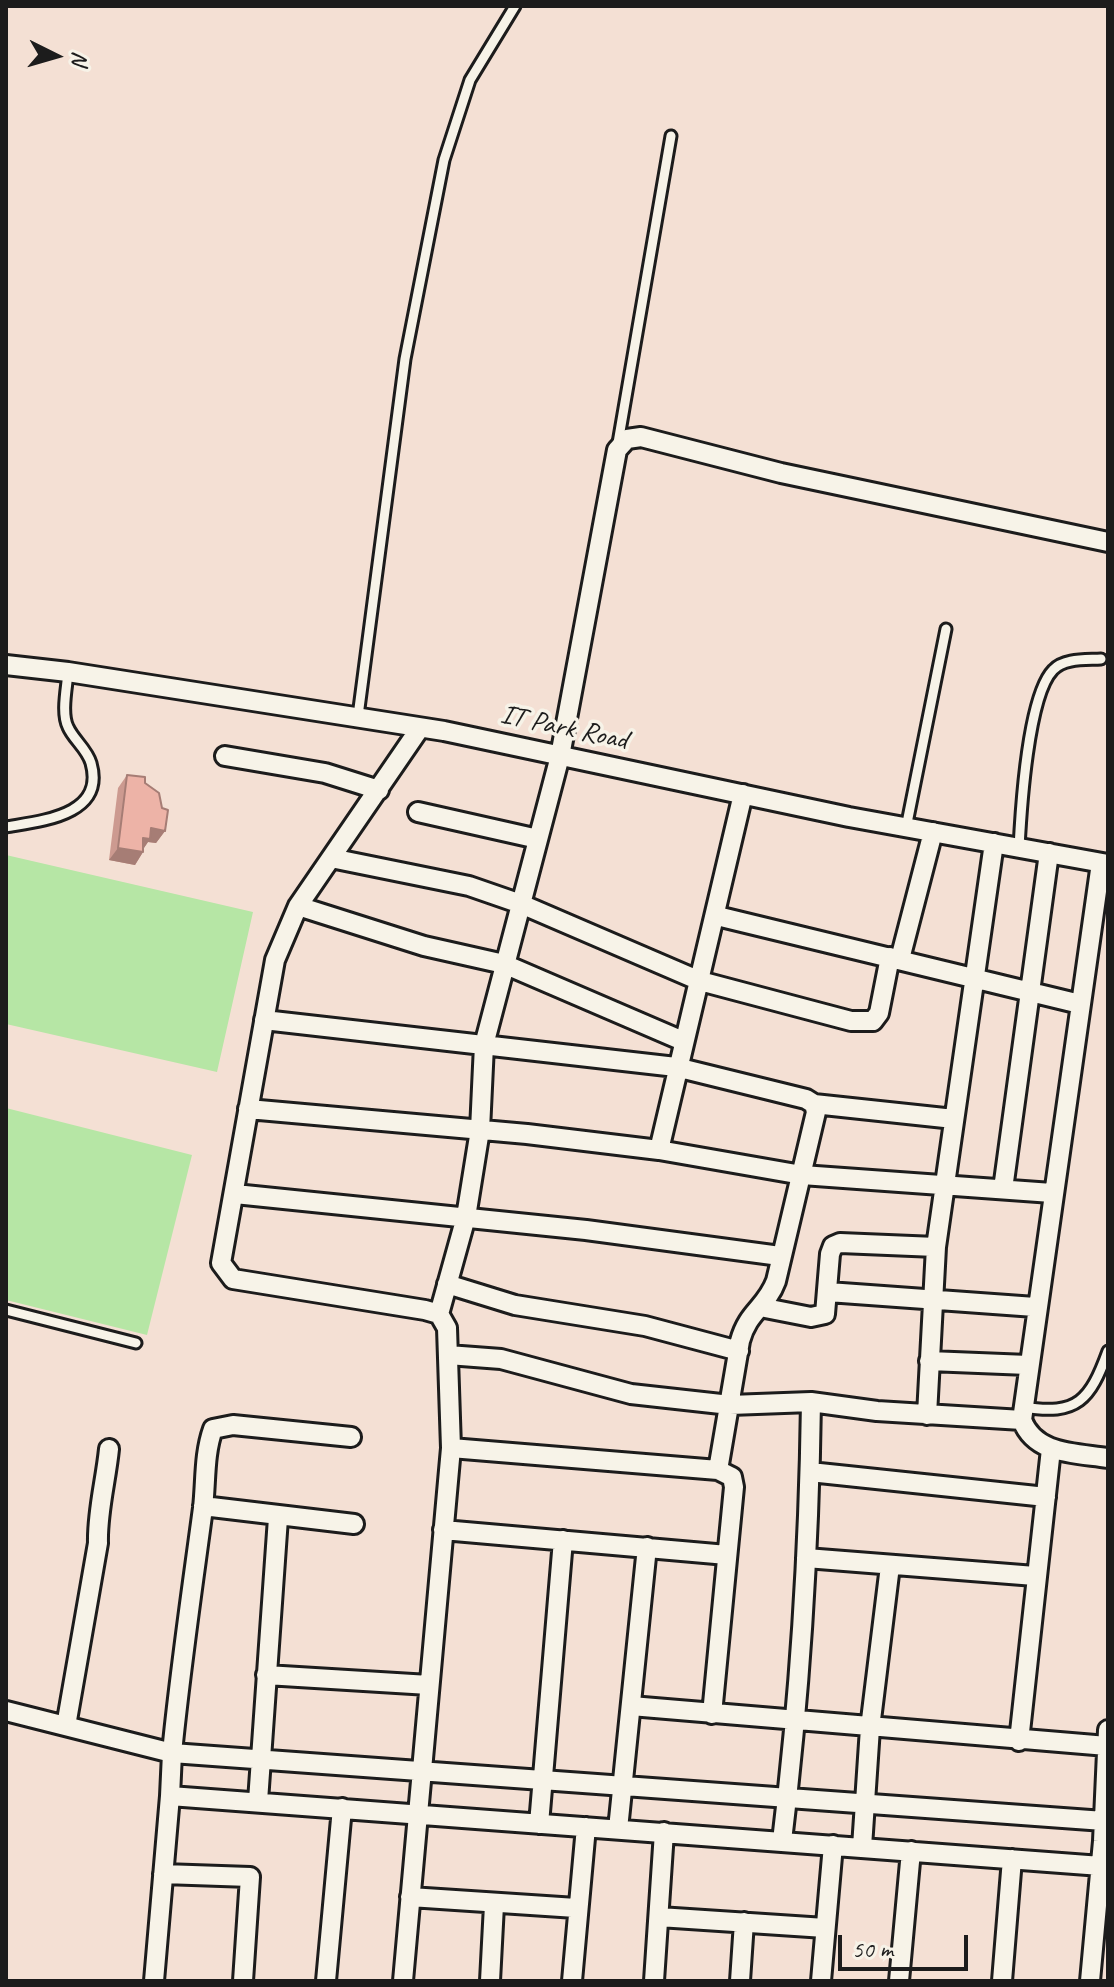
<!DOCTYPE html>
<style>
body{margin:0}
#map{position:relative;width:1114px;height:1987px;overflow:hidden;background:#f4e0d4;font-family:Caveat,sans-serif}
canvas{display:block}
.frame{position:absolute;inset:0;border:8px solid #1c1c1c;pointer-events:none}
.north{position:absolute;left:16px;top:16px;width:80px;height:80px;-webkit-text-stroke:6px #f7f3e8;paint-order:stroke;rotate:95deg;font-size:22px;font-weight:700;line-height:32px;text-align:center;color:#1c1c1c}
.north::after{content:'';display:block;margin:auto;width:28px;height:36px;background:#1c1c1c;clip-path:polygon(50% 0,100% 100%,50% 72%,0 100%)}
.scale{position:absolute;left:838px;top:1935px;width:130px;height:36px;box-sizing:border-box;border:4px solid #1c1c1c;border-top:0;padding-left:10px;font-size:24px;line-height:28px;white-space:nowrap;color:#1c1c1c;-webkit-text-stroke:6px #f7f3e8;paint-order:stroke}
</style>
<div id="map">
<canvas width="1114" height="1987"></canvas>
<div class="frame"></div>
<div class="north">N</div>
<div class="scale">50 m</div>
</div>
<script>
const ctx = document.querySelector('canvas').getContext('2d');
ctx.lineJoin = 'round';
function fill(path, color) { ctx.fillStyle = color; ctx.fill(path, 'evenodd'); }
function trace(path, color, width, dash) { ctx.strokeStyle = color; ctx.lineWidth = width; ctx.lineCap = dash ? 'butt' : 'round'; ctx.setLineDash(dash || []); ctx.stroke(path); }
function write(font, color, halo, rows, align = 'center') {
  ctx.font = font + ' Caveat,sans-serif'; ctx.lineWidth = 7; ctx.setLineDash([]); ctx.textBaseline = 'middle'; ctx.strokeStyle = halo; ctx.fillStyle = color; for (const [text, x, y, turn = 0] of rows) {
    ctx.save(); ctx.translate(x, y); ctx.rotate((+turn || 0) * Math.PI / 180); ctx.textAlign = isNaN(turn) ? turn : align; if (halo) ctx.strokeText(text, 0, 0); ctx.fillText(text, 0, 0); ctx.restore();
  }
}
const green = new Path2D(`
 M 6,855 L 253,912 L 217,1072 L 6,1024 Z
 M 6,1108 L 192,1155 L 147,1335 L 6,1300 Z`);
const lane = new Path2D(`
 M 618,443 L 671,136
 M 358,716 L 405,359 L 444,160 L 470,80 L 515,6
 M 6,827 C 40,821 106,816 91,763 C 87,749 73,739 68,727 C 61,713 67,687 68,672
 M 906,828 L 946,629
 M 1019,848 C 1021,809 1028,696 1053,670 C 1064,658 1086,660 1101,659
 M 6,1310 L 136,1343
 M 1023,1407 C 1078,1416 1090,1400 1108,1351`);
const street = new Path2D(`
 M 6,665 L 68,672 L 444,731 L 849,817 L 1108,864
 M 225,756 L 325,773 L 379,790
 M 418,812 L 538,839
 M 331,858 L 469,886 L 521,904 L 700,981 L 851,1021 L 873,1021 L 879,1013 L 890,957
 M 1101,863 L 1022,1420 C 1035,1455 1076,1453 1108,1458
 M 298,906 L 424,946 L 504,964 L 683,1041
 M 717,916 L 1080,1004
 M 900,959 L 933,832
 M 264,1020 L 676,1067 L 806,1099 L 814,1104 L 816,1112 L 776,1281 C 766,1308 748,1311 740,1341 L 718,1470
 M 814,1104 L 954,1119
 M 248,1109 L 527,1134 L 659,1150 L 802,1175 L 1052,1193
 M 659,1150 L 743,794
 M 1003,1189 L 1049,853
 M 235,1194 L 586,1230 L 780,1256
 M 447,1284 L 515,1305 L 645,1326 L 739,1351
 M 828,1292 L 1035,1307
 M 760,1307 L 811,1317 L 825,1314 L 830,1254 L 833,1246 L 840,1243 L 936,1247
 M 439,1314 L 466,1217 L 480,1130 L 484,1045 L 560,756 L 617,450 L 627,439 L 641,437 L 781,473 L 1108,542
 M 448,1355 L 501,1359 L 631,1394 L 730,1405 L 811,1402 L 877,1411 L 1022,1420
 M 929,1361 L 1028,1365
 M 927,1415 L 936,1247 L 994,843
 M 351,1437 L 233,1425 L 213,1429 C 204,1454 206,1481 203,1508 C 192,1590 180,1671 172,1753 L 1104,1821
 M 451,1448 L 718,1470 L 732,1477 L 734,1487 L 712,1714
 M 810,1472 L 1046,1497
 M 203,1506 L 354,1524
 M 443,1530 L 727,1555
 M 806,1558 L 1035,1576
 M 266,1675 L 429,1685
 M 631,1706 L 1107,1746
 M 6,1711 L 172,1753 L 170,1796 L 1101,1866
 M 66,1726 L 98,1543 C 97,1512 106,1480 109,1449
 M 1019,1741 L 1051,1449
 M 258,1801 L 278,1518
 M 539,1824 L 563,1540
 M 618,1829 L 647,1547
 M 782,1841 C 800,1695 809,1549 811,1402
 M 862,1847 L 870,1728 L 890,1566
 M 163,1874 L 250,1877 L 243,1981
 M 410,1897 L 576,1908
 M 659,1917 L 825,1928
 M 154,1981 L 170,1796
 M 326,1981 L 342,1808
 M 403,1981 L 451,1448 L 447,1328 L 439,1314 L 425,1310 L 233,1279 L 221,1263 L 275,960 L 298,906 L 420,728
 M 490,1981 L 494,1905
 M 572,1981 L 586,1827
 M 654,1981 L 664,1832
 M 740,1981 L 744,1922
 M 821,1981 L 833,1845
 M 899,1981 L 911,1851
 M 1002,1981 L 1012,1859
 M 1090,1981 L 1103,1841 L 1108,1730`);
const wall = new Path2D(`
 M 127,775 L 145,783 L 162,808 L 165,831 L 156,843 L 148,842 L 143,849 L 143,852 L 135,865 L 109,860 L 118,788 Z`);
const shadedWall = new Path2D(`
 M 151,828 L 165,831 L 156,843 L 148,842 L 142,851 L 135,850 Z
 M 118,848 L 143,852 L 135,865 L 109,860 Z`);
const building = new Path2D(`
 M 127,775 L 145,777 L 145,783 L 159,793 L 162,808 L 168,810 L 165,831 L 151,828 L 150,839 L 143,838 L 143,852 L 118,848 Z`);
const streetNames = [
 ["IT Park Road",564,728,12]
];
fill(green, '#b6e6a5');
trace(lane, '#1c1c1c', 15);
trace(street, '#1c1c1c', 24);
trace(lane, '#f7f3e8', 9);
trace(street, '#f7f3e8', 18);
fill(wall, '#cc9a90');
fill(shadedWall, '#a67d75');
fill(building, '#edb3a7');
trace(building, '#a67d75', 2);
write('28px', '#1c1c1c', '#f7f3e8', streetNames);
</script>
